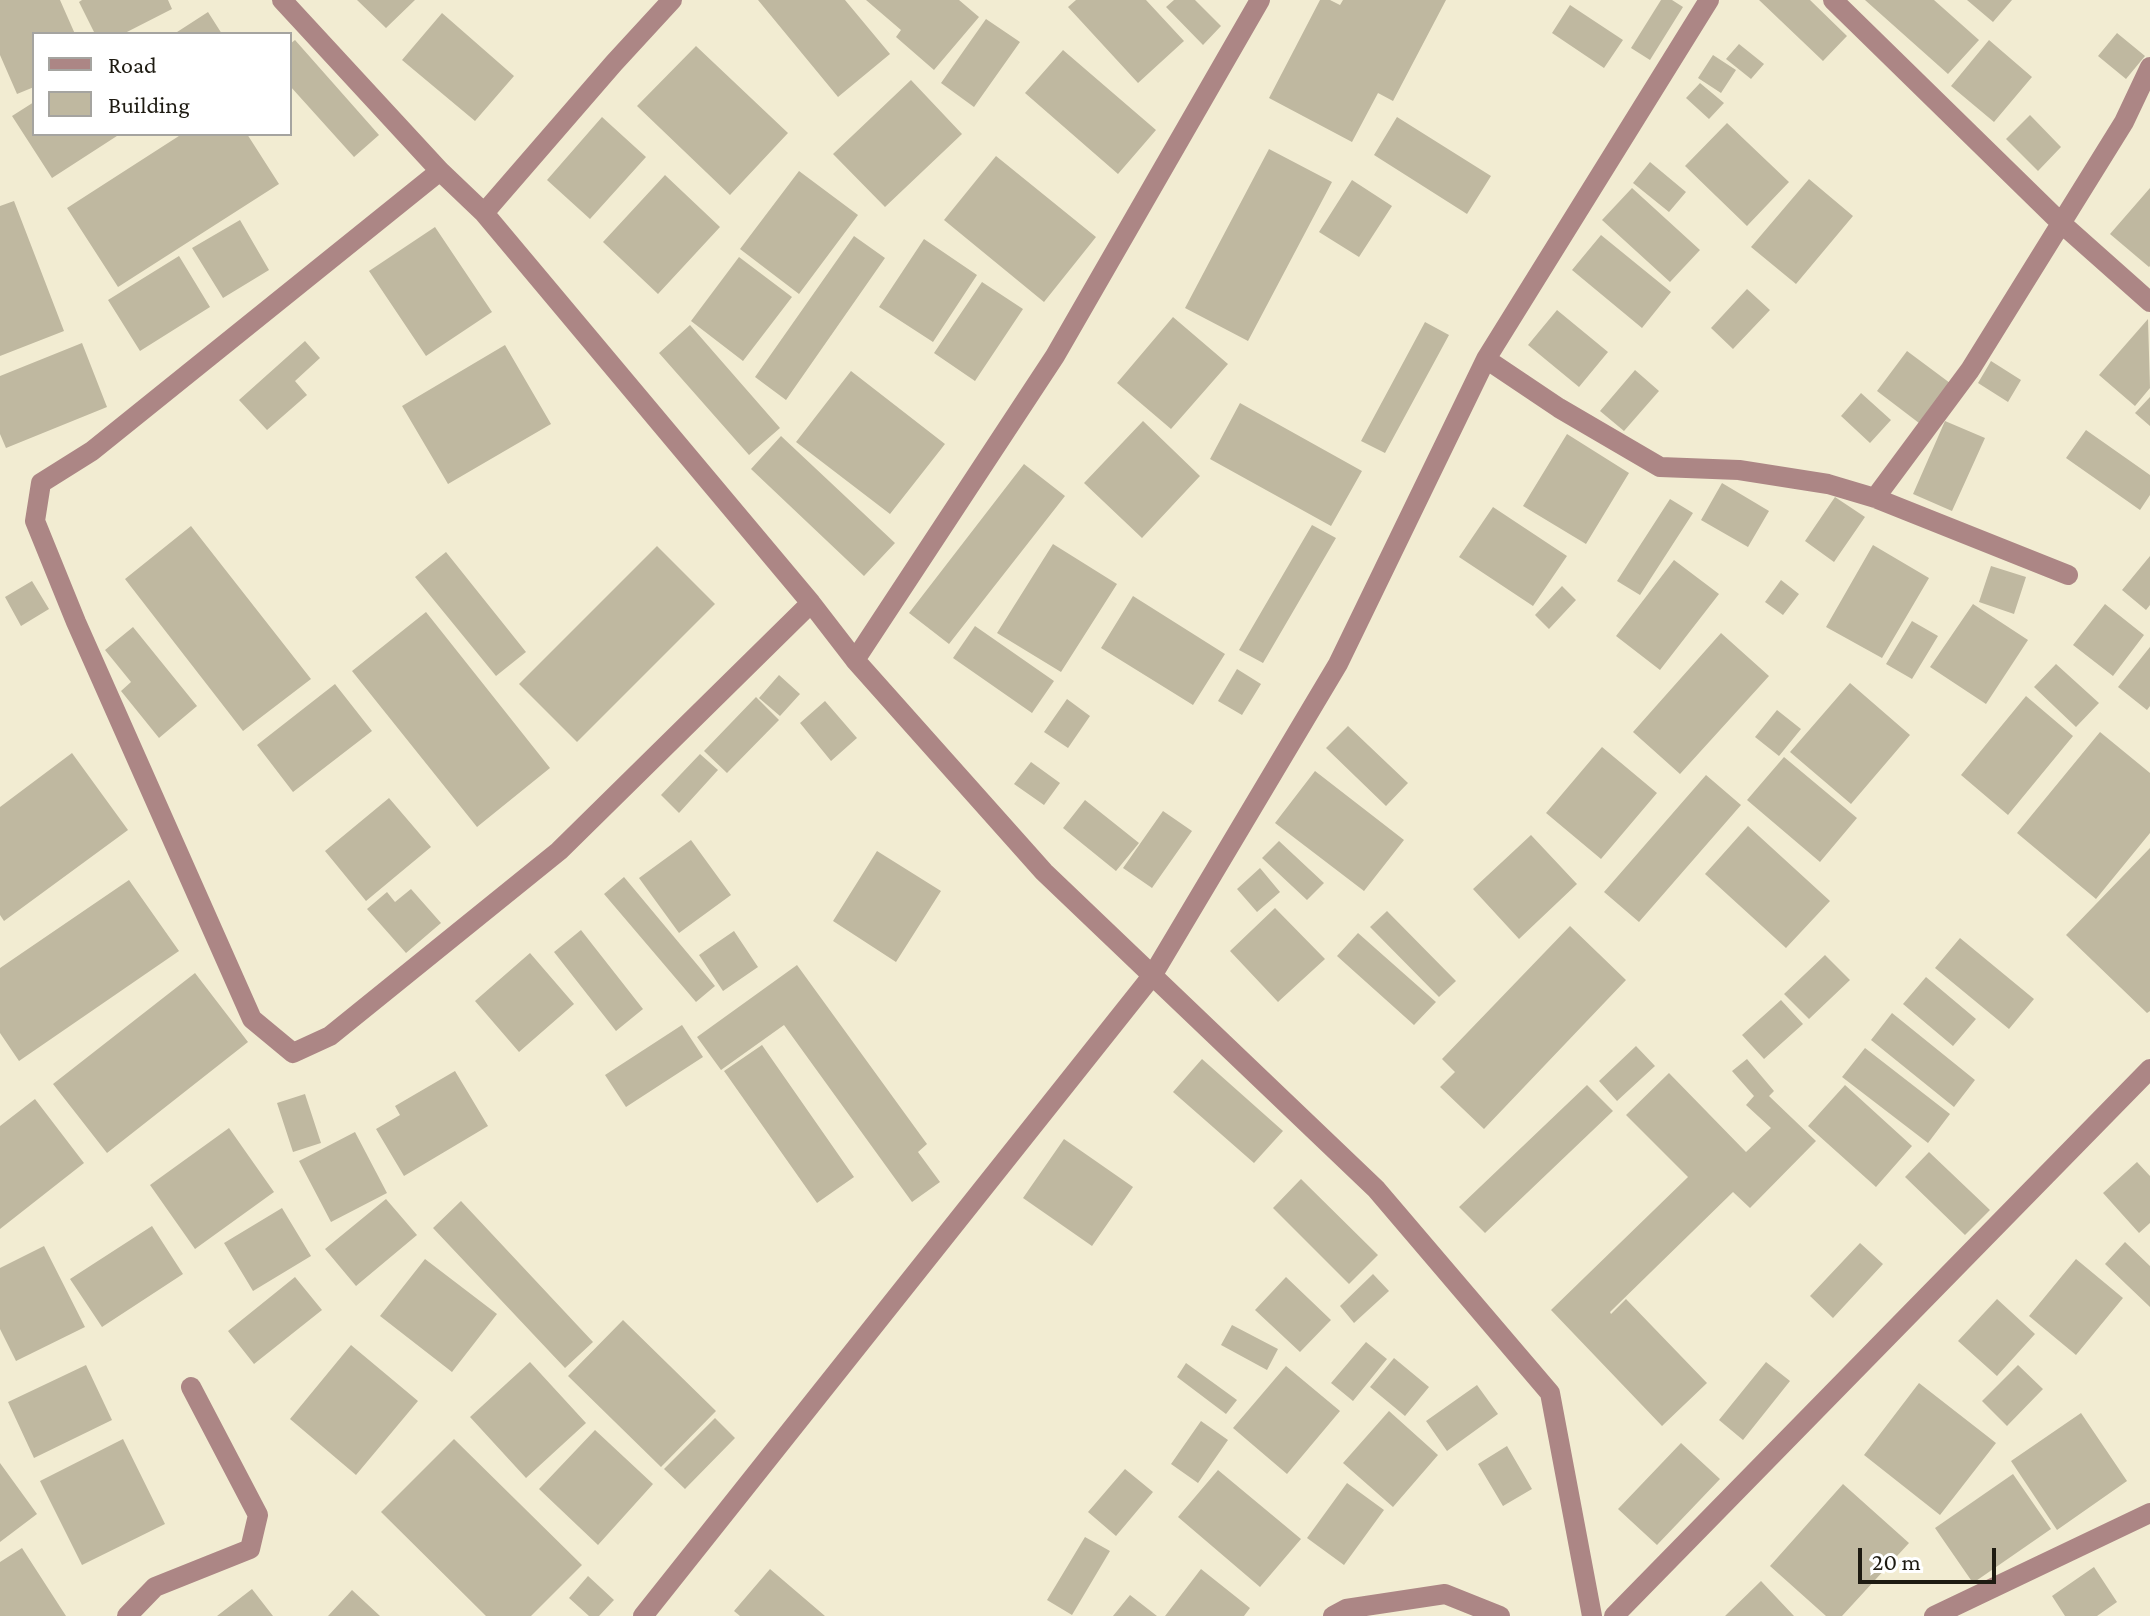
<!DOCTYPE html>
<style>
body{margin:0}
#map{position:relative;width:2150px;height:1616px;overflow:hidden;background:#f2ecd2;font-family:"Crimson Pro",serif}
canvas{display:block}
.legend{position:absolute;left:32px;top:32px;width:260px;height:104px;box-sizing:border-box;background:#fff;border:2px solid #a5a4a0;margin:0;padding:10px 14px;list-style:none;font-size:24px;color:#1e1b12}
.legend li{display:flex;align-items:center;gap:16px;height:40px}
.legend b{width:40px;border:2px solid #a5a4a0}
.scale{position:absolute;left:1858px;top:1548px;width:138px;height:36px;box-sizing:border-box;border:4px solid #1e1b12;border-top:0;padding-left:10px;font-size:24px;line-height:28px;white-space:nowrap;color:#1e1b12;-webkit-text-stroke:6px #fff;paint-order:stroke}
</style>
<div id="map">
<canvas width="2150" height="1616"></canvas>
<ul class="legend">
<li><b style="height:10px;background:#ac8685"></b>Road</li>
<li><b style="height:22px;background:#bfb8a0"></b>Building</li>
</ul>
<div class="scale">20 m</div>
</div>
<script>
const ctx = document.querySelector('canvas').getContext('2d');
ctx.lineJoin = 'round';
function fill(path, color) { ctx.fillStyle = color; ctx.fill(path, 'evenodd'); }
function trace(path, color, width, dash) { ctx.strokeStyle = color; ctx.lineWidth = width; ctx.lineCap = dash ? 'butt' : 'round'; ctx.setLineDash(dash || []); ctx.stroke(path); }
const building = new Path2D(`
 M 0,0 L 60,0 L 75,34 L 34,34 L 34,87 L 17,94 L 0,55 Z
 M 82,0 L 168,0 L 172,9 L 123,34 L 95,34 L 79,2 Z
 M 357,0 L 415,0 L 386,28 Z
 M 758,0 L 845,0 L 890,54 L 838,97 Z
 M 866,0 L 959,0 L 979,17 L 934,70 L 896,37 L 901,30 Z
 M 1076,0 L 1146,0 L 1184,41 L 1138,83 L 1068,7 Z
 M 1174,0 L 1195,0 L 1221,26 L 1203,45 L 1166,7 Z
 M 1320,0 L 1330,0 L 1340,5 L 1343,0 L 1446,0 L 1393,101 L 1378,93 L 1352,142 L 1269,98 Z
 M 1661,0 L 1672,0 L 1683,7 L 1650,60 L 1631,48 Z
 M 1759,0 L 1810,0 L 1847,36 L 1823,61 Z
 M 1865,0 L 1934,0 L 1979,40 L 1948,74 Z
 M 1967,0 L 2012,0 L 1993,22 Z
 M 1570,5 L 1623,40 L 1604,68 L 1552,33 Z
 M 208,12 L 222,34 L 174,34 Z
 M 442,13 L 514,76 L 475,121 L 402,60 Z
 M 986,19 L 1020,42 L 974,107 L 941,83 Z
 M 2117,33 L 2145,56 L 2126,79 L 2098,56 Z
 M 295,40 L 379,135 L 354,157 L 290,86 L 290,44 Z
 M 1989,40 L 2032,77 L 1994,122 L 1951,86 Z
 M 1739,44 L 1764,64 L 1751,79 L 1726,59 Z
 M 696,46 L 788,133 L 730,195 L 637,106 Z
 M 1063,50 L 1156,130 L 1118,174 L 1025,93 Z
 M 1713,55 L 1736,70 L 1721,93 L 1698,78 Z
 M 911,80 L 962,134 L 885,207 L 833,154 Z
 M 1700,83 L 1724,103 L 1709,119 L 1686,98 Z
 M 34,102 L 34,134 L 120,134 L 52,178 L 12,116 Z
 M 2030,115 L 2061,147 L 2038,171 L 2006,139 Z
 M 602,117 L 646,157 L 590,219 L 547,180 Z
 M 1397,117 L 1491,176 L 1467,214 L 1374,155 Z
 M 1727,123 L 1789,182 L 1747,226 L 1685,166 Z
 M 182,134 L 247,134 L 279,184 L 118,287 L 67,208 Z
 M 1269,149 L 1332,182 L 1248,341 L 1185,308 Z
 M 996,156 L 1096,237 L 1044,302 L 944,220 Z
 M 1650,162 L 1686,192 L 1669,212 L 1633,183 Z
 M 799,171 L 858,215 L 799,294 L 740,249 Z
 M 665,175 L 720,227 L 658,294 L 603,242 Z
 M 1809,179 L 1853,216 L 1796,284 L 1751,247 Z
 M 1352,180 L 1392,206 L 1359,257 L 1319,232 Z
 M 1632,188 L 1700,250 L 1670,282 L 1602,220 Z
 M 2150,188 L 2150,266 L 2149,267 L 2110,234 Z
 M 14,201 L 64,331 L 0,356 L 0,206 Z
 M 240,220 L 269,270 L 223,298 L 192,248 Z
 M 435,227 L 492,312 L 426,356 L 369,271 Z
 M 1601,235 L 1671,292 L 1642,328 L 1572,270 Z
 M 854,236 L 885,258 L 786,400 L 755,377 Z
 M 924,239 L 977,275 L 933,342 L 879,307 Z
 M 179,256 L 210,307 L 140,351 L 108,300 Z
 M 739,257 L 792,297 L 743,361 L 691,321 Z
 M 982,282 L 1023,309 L 975,381 L 934,353 Z
 M 1747,289 L 1770,310 L 1733,349 L 1711,328 Z
 M 1557,310 L 1608,352 L 1579,387 L 1528,345 Z
 M 1173,317 L 1228,364 L 1171,429 L 1117,383 Z
 M 2148,319 L 2150,388 L 2135,406 L 2099,375 Z
 M 1425,322 L 1449,335 L 1385,453 L 1361,441 Z
 M 690,325 L 780,428 L 749,455 L 659,353 Z
 M 305,341 L 320,358 L 295,381 L 307,395 L 267,430 L 239,400 Z
 M 82,343 L 107,407 L 6,448 L 0,434 L 0,376 Z
 M 505,345 L 551,424 L 448,484 L 402,406 Z
 M 1907,351 L 1950,383 L 1919,423 L 1877,391 Z
 M 1991,361 L 2021,380 L 2008,402 L 1978,383 Z
 M 1635,370 L 1659,391 L 1624,431 L 1600,411 Z
 M 851,371 L 945,444 L 890,514 L 796,442 Z
 M 1861,393 L 1891,420 L 1870,443 L 1841,416 Z
 M 2150,397 L 2150,426 L 2135,413 Z
 M 1240,403 L 1362,471 L 1331,526 L 1210,459 Z
 M 1143,421 L 1200,476 L 1142,538 L 1084,483 Z
 M 1945,421 L 1985,438 L 1952,511 L 1913,494 Z
 M 2086,430 L 2150,475 L 2150,495 L 2140,510 L 2066,458 Z
 M 1567,434 L 1629,473 L 1586,544 L 1523,506 Z
 M 781,436 L 895,543 L 864,576 L 751,469 Z
 M 1024,464 L 1065,496 L 949,644 L 909,613 Z
 M 1722,483 L 1769,511 L 1748,547 L 1701,520 Z
 M 1835,497 L 1865,517 L 1834,562 L 1805,541 Z
 M 1670,499 L 1693,513 L 1640,595 L 1617,581 Z
 M 1493,507 L 1567,556 L 1533,606 L 1459,557 Z
 M 1312,525 L 1336,538 L 1263,663 L 1239,650 Z
 M 191,526 L 311,679 L 243,731 L 125,579 Z
 M 1053,544 L 1117,584 L 1061,672 L 997,633 Z
 M 1873,545 L 1929,578 L 1882,658 L 1826,627 Z
 M 657,546 L 715,604 L 577,742 L 519,684 Z
 M 446,552 L 526,652 L 496,676 L 415,577 Z
 M 2150,556 L 2150,605 L 2146,610 L 2122,590 Z
 M 1674,560 L 1719,594 L 1660,670 L 1616,636 Z
 M 1991,566 L 2026,577 L 2014,614 L 1979,602 Z
 M 1781,580 L 1799,594 L 1783,615 L 1765,602 Z
 M 32,581 L 49,609 L 21,626 L 5,597 Z
 M 1562,586 L 1576,600 L 1549,629 L 1535,615 Z
 M 1133,596 L 1225,654 L 1193,705 L 1101,648 Z
 M 1973,604 L 2028,640 L 1986,704 L 1930,667 Z
 M 2105,604 L 2144,635 L 2113,676 L 2073,645 Z
 M 426,612 L 550,768 L 477,827 L 352,671 Z
 M 1912,621 L 1938,636 L 1912,679 L 1886,664 Z
 M 975,626 L 1054,681 L 1032,713 L 953,658 Z
 M 133,627 L 197,706 L 159,738 L 121,691 L 131,682 L 105,650 Z
 M 1721,633 L 1769,676 L 1680,774 L 1633,732 Z
 M 2150,647 L 2150,706 L 2147,710 L 2118,687 Z
 M 2056,664 L 2099,703 L 2076,727 L 2034,687 Z
 M 1237,669 L 1261,684 L 1242,715 L 1218,701 Z
 M 779,675 L 800,694 L 780,716 L 759,698 Z
 M 1850,683 L 1910,735 L 1851,804 L 1790,752 Z
 M 335,684 L 372,731 L 293,792 L 257,745 Z
 M 2026,696 L 2073,736 L 2008,815 L 1961,775 Z
 M 756,697 L 779,720 L 727,773 L 704,751 Z
 M 1067,699 L 1090,716 L 1068,748 L 1044,732 Z
 M 825,701 L 857,738 L 831,761 L 800,723 Z
 M 1777,710 L 1801,729 L 1779,756 L 1755,737 Z
 M 1348,726 L 1408,783 L 1386,806 L 1326,748 Z
 M 2100,732 L 2150,773 L 2150,833 L 2096,899 L 2017,833 Z
 M 1602,747 L 1657,793 L 1601,859 L 1546,813 Z
 M 72,753 L 128,830 L 4,921 L 0,915 L 0,807 Z
 M 700,754 L 718,770 L 679,813 L 661,795 Z
 M 1784,757 L 1857,818 L 1820,862 L 1747,800 Z
 M 1031,762 L 1060,783 L 1044,805 L 1014,784 Z
 M 1315,771 L 1404,840 L 1364,891 L 1275,823 Z
 M 1706,775 L 1741,805 L 1639,922 L 1604,892 Z
 M 389,798 L 431,847 L 366,901 L 325,851 Z
 M 1085,800 L 1139,843 L 1116,871 L 1063,828 Z
 M 1163,811 L 1192,831 L 1152,888 L 1123,868 Z
 M 1748,826 L 1830,901 L 1786,948 L 1705,874 Z
 M 1531,835 L 1577,884 L 1519,939 L 1473,889 Z
 M 691,840 L 731,895 L 679,933 L 639,878 Z
 M 1279,841 L 1324,883 L 1307,900 L 1262,858 Z
 M 2150,848 L 2150,1011 L 2147,1013 L 2066,935 Z
 M 877,851 L 941,891 L 896,962 L 833,921 Z
 M 1260,868 L 1280,892 L 1257,912 L 1237,889 Z
 M 624,877 L 715,986 L 696,1002 L 604,894 Z
 M 129,880 L 179,951 L 19,1061 L 0,1033 L 0,968 Z
 M 411,889 L 441,923 L 406,953 L 367,909 L 387,892 L 395,902 Z
 M 1275,908 L 1325,959 L 1278,1002 L 1230,951 Z
 M 1387,911 L 1456,981 L 1439,997 L 1370,927 Z
 M 1570,926 L 1626,980 L 1484,1129 L 1440,1087 L 1455,1072 L 1442,1059 Z
 M 581,930 L 643,1009 L 616,1031 L 554,952 Z
 M 734,931 L 758,967 L 723,991 L 699,955 Z
 M 1358,933 L 1436,1002 L 1414,1025 L 1337,956 Z
 M 1960,938 L 2034,999 L 2009,1029 L 1935,968 Z
 M 530,953 L 574,1004 L 519,1052 L 475,1001 Z
 M 1825,955 L 1850,980 L 1809,1019 L 1784,994 Z
 M 797,965 L 927,1144 L 918,1152 L 940,1182 L 912,1202 L 784,1025 L 721,1070 L 697,1037 Z
 M 195,973 L 248,1042 L 107,1153 L 53,1084 Z
 M 1926,977 L 1976,1019 L 1953,1046 L 1903,1004 Z
 M 1781,1000 L 1803,1024 L 1764,1059 L 1742,1035 Z
 M 1892,1013 L 1975,1080 L 1954,1107 L 1871,1040 Z
 M 682,1025 L 703,1057 L 626,1107 L 605,1075 Z
 M 762,1045 L 854,1177 L 817,1203 L 724,1071 Z
 M 1636,1046 L 1655,1066 L 1617,1101 L 1599,1081 Z
 M 1865,1048 L 1950,1114 L 1928,1143 L 1842,1077 Z
 M 1202,1059 L 1283,1131 L 1254,1163 L 1173,1092 Z
 M 1747,1059 L 1774,1091 L 1769,1096 L 1816,1141 L 1750,1208 L 1733,1192 L 1610,1312 L 1611,1314 L 1626,1299 L 1707,1383 L 1662,1426 L 1551,1310 L 1688,1177 L 1626,1115 L 1669,1073 L 1746,1152 L 1771,1128 L 1746,1105 L 1754,1096 L 1732,1071 Z
 M 455,1071 L 488,1126 L 404,1176 L 376,1129 L 400,1115 L 395,1106 Z
 M 1587,1085 L 1613,1111 L 1485,1233 L 1459,1207 Z
 M 1845,1085 L 1912,1146 L 1876,1187 L 1808,1126 Z
 M 305,1094 L 321,1143 L 293,1152 L 277,1103 Z
 M 35,1099 L 84,1163 L 0,1229 L 0,1126 Z
 M 229,1128 L 274,1192 L 195,1249 L 150,1185 Z
 M 355,1132 L 387,1193 L 331,1222 L 299,1161 Z
 M 1064,1139 L 1133,1187 L 1092,1246 L 1023,1198 Z
 M 1929,1152 L 1990,1210 L 1965,1235 L 1905,1177 Z
 M 2137,1162 L 2150,1176 L 2150,1223 L 2139,1233 L 2103,1193 Z
 M 1301,1179 L 1378,1255 L 1349,1284 L 1273,1208 Z
 M 386,1199 L 417,1235 L 356,1286 L 325,1249 Z
 M 461,1201 L 593,1342 L 565,1368 L 433,1228 Z
 M 282,1208 L 311,1256 L 253,1291 L 224,1243 Z
 M 152,1226 L 183,1274 L 102,1327 L 70,1279 Z
 M 2125,1242 L 2150,1266 L 2150,1307 L 2105,1264 Z
 M 1860,1243 L 1883,1264 L 1833,1318 L 1810,1296 Z
 M 44,1246 L 85,1327 L 16,1361 L 0,1329 L 0,1268 Z
 M 425,1259 L 497,1314 L 452,1372 L 380,1316 Z
 M 2076,1259 L 2123,1298 L 2076,1355 L 2029,1316 Z
 M 1373,1274 L 1389,1291 L 1354,1323 L 1340,1306 Z
 M 295,1277 L 322,1310 L 254,1364 L 228,1331 Z
 M 1286,1277 L 1331,1320 L 1300,1352 L 1255,1310 Z
 M 1997,1299 L 2035,1334 L 1997,1376 L 1958,1341 Z
 M 623,1320 L 716,1411 L 661,1467 L 568,1376 Z
 M 1232,1325 L 1278,1349 L 1267,1370 L 1221,1345 Z
 M 1366,1342 L 1387,1359 L 1353,1401 L 1331,1383 Z
 M 351,1345 L 418,1401 L 356,1475 L 290,1419 Z
 M 1394,1358 L 1429,1387 L 1405,1416 L 1370,1387 Z
 M 530,1362 L 586,1423 L 526,1478 L 470,1417 Z
 M 1766,1362 L 1790,1381 L 1743,1440 L 1719,1420 Z
 M 1186,1363 L 1237,1400 L 1226,1414 L 1177,1377 Z
 M 86,1365 L 112,1420 L 34,1458 L 8,1402 Z
 M 2018,1365 L 2043,1389 L 2007,1426 L 1982,1401 Z
 M 1286,1366 L 1340,1411 L 1287,1474 L 1233,1428 Z
 M 1919,1383 L 1996,1443 L 1940,1515 L 1864,1455 Z
 M 1477,1385 L 1498,1414 L 1447,1451 L 1426,1421 Z
 M 1389,1411 L 1438,1455 L 1393,1507 L 1343,1463 Z
 M 2081,1413 L 2127,1481 L 2057,1530 L 2011,1461 Z
 M 715,1418 L 735,1438 L 685,1489 L 664,1469 Z
 M 1201,1421 L 1228,1440 L 1198,1483 L 1171,1464 Z
 M 595,1430 L 653,1484 L 598,1545 L 539,1489 Z
 M 123,1439 L 165,1524 L 82,1565 L 40,1481 Z
 M 454,1439 L 582,1565 L 531,1616 L 486,1616 L 381,1512 Z
 M 1681,1443 L 1720,1479 L 1657,1545 L 1618,1509 Z
 M 1507,1446 L 1532,1489 L 1503,1506 L 1478,1464 Z
 M 0,1463 L 37,1514 L 0,1542 Z
 M 1125,1469 L 1153,1492 L 1116,1536 L 1088,1512 Z
 M 1218,1470 L 1301,1539 L 1260,1587 L 1178,1517 Z
 M 2013,1474 L 2051,1529 L 1973,1583 L 1935,1528 Z
 M 1347,1483 L 1384,1510 L 1344,1565 L 1307,1538 Z
 M 1843,1484 L 1909,1543 L 1842,1616 L 1826,1616 L 1770,1566 Z
 M 1085,1537 L 1110,1551 L 1072,1615 L 1047,1600 Z
 M 22,1548 L 66,1616 L 0,1616 L 0,1562 Z
 M 2094,1567 L 2117,1602 L 2097,1616 L 2065,1616 L 2052,1596 Z
 M 770,1569 L 825,1616 L 740,1616 L 734,1611 Z
 M 1201,1569 L 1250,1608 L 1244,1616 L 1165,1616 Z
 M 588,1576 L 614,1600 L 599,1616 L 589,1616 L 569,1598 Z
 M 1761,1581 L 1794,1616 L 1725,1616 Z
 M 252,1589 L 273,1616 L 217,1616 Z
 M 352,1590 L 380,1616 L 328,1616 Z
 M 1130,1595 L 1157,1616 L 1113,1616 Z`);
const minor = new Path2D(`
 M 282,0 L 440,171 L 484,213 L 811,603 L 855,660 L 1044,872 L 1376,1189 L 1550,1393 L 1592,1616
 M 1833,0 L 2061,223 L 2150,302
 M 440,171 L 92,451 L 41,483 L 35,521 L 76,622 L 252,1019 L 293,1053 L 330,1036 L 559,851 L 811,603
 M 484,213 L 614,63 L 672,0
 M 1486,359 L 1559,408 L 1660,467 L 1739,470 L 1828,484 L 1875,498 L 2068,575
 M 1875,498 L 1970,370 L 2124,122 L 2150,67
 M 855,660 L 1055,356 L 1260,0
 M 127,1616 L 155,1587 L 250,1549 L 258,1515 L 191,1387
 M 643,1616 L 1152,976 L 1338,664 L 1486,359 L 1709,0
 M 1333,1616 L 1346,1609 L 1445,1594 L 1500,1616
 M 1614,1616 L 2150,1069
 M 1934,1616 L 2150,1513`);
fill(building, '#bfb8a0');
trace(minor, '#ac8685', 20);
</script>
